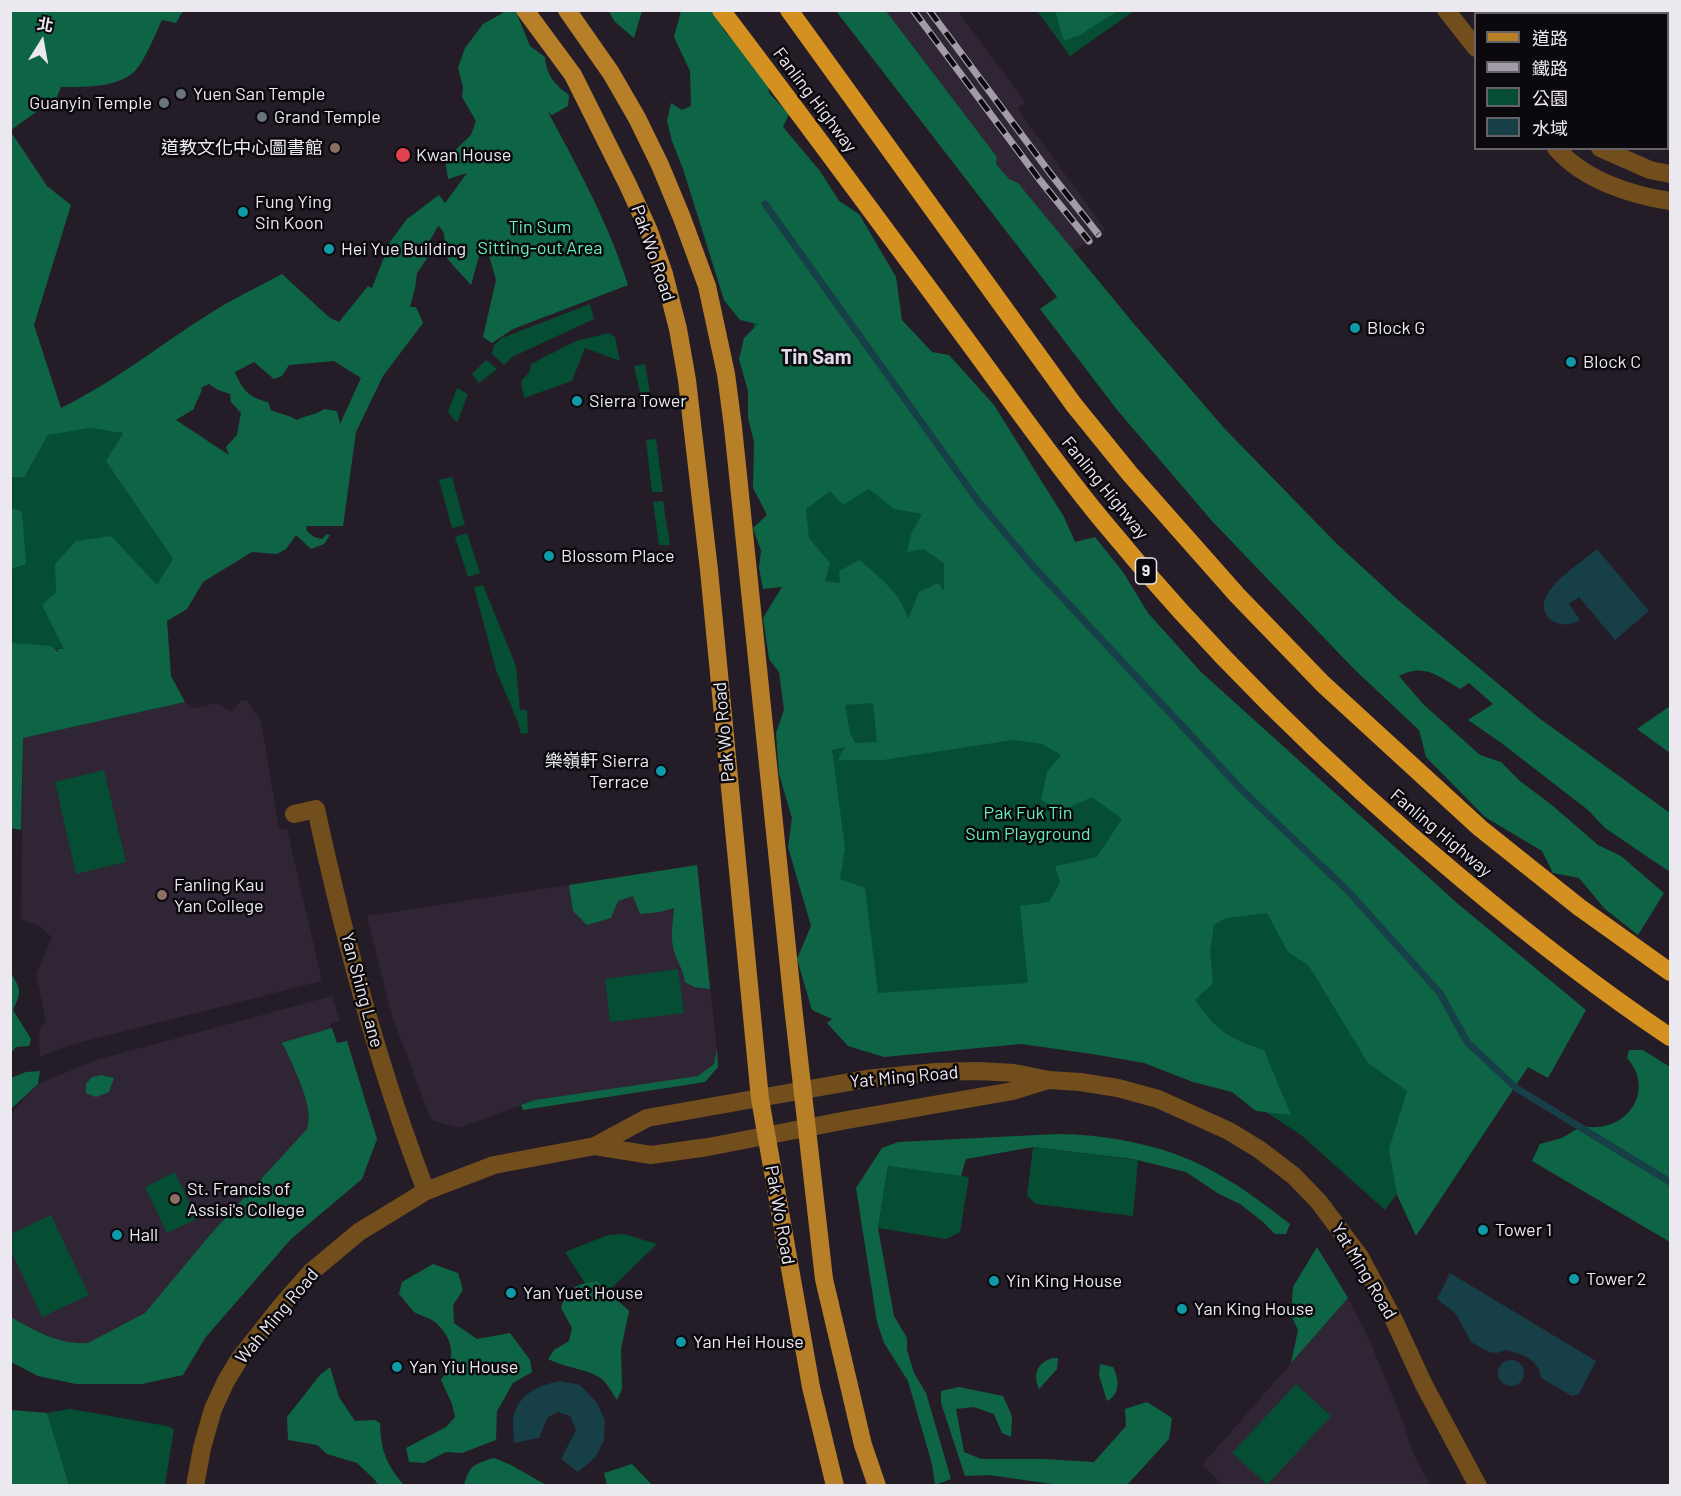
<!DOCTYPE html>
<meta charset="utf-8">
<style>
body{margin:0}
#map{position:relative;width:1681px;height:1496px;overflow:hidden;background:#241d28;font-family:Barlow,"Noto Sans TC",sans-serif}
canvas{display:block}
.frame{position:absolute;inset:0;border:12px solid #ece8ef;pointer-events:none}
.legend{position:absolute;left:1474px;top:12px;width:195px;height:138px;box-sizing:border-box;background:#0b090d;border:2px solid #656267;margin:0;padding:8px 10px;list-style:none;font-size:18px;color:#ece8ef}
.legend li{display:flex;align-items:center;gap:12px;height:30px}
.legend b{width:30px;border:2px solid #656267}
.north{position:absolute;left:12px;top:12px;width:60px;height:60px;-webkit-text-stroke:4px #0b090d;paint-order:stroke;rotate:11deg;font-size:16px;font-weight:700;line-height:24px;text-align:center;color:#ece8ef}
.north::after{content:'';display:block;margin:auto;width:21px;height:27px;background:#ece8ef;clip-path:polygon(50% 0,100% 100%,50% 72%,0 100%)}
</style>
<div id="map">
<canvas width="1681" height="1496"></canvas>
<div class="frame"></div>
<ul class="legend">
<li><b style="height:8px;background:#b77f28"></b>道路</li>
<li><b style="height:8px;background:#a19ca5"></b>鐵路</li>
<li><b style="height:16px;background:#054d33"></b>公園</li>
<li><b style="height:16px;background:#163f47"></b>水域</li>
</ul>
<div class="north">北</div>
</div>
<script>
const ctx = document.querySelector('canvas').getContext('2d');
ctx.lineJoin = 'round';
function fill(path, color) { ctx.fillStyle = color; ctx.fill(path, 'evenodd'); }
function trace(path, color, width, dash) { ctx.strokeStyle = color; ctx.lineWidth = width; ctx.lineCap = dash ? 'butt' : 'round'; ctx.setLineDash(dash || []); ctx.stroke(path); }
function write(font, color, halo, rows, align = 'center') {
  ctx.font = font + ' Barlow,"Noto Sans TC",sans-serif'; ctx.lineWidth = 5; ctx.setLineDash([]); ctx.textBaseline = 'middle'; ctx.strokeStyle = halo; ctx.fillStyle = color; for (const [text, x, y, turn = 0] of rows) {
    ctx.save(); ctx.translate(x, y); ctx.rotate((+turn || 0) * Math.PI / 180); ctx.textAlign = isNaN(turn) ? turn : align; if (halo) ctx.strokeText(text, 0, 0); ctx.fillText(text, 0, 0); ctx.restore();
  }
}
const built = new Path2D(`
 M 886,11 L 958,11 L 1025,102 L 1017,108 L 1105,229 L 1073,252 L 1018,184 L 1009,179 L 996,164 L 997,157 Z
 M 1668,11 L 1670,11 L 1670,143 L 1668,143 L 1668,14 L 1664,13 Z
 M 241,700 L 248,701 L 261,721 L 279,829 L 287,829 L 322,981 L 70,1045 L 40,1057 L 39,1029 L 46,1021 L 36,974 L 52,937 L 37,925 L 21,920 L 23,738 L 185,702 L 195,708 L 217,703 L 232,712 Z
 M 697,865 L 717,1049 L 714,1064 L 701,1076 L 685,1079 L 535,1100 L 459,1128 L 431,1120 L 392,1016 L 367,916 Z
 M 332,996 L 340,1021 L 330,1024 L 337,1043 L 347,1041 L 377,1139 L 362,1179 L 291,1239 L 205,1338 L 183,1375 L 142,1384 L 76,1384 L 36,1375 L 11,1362 L 10,1120 L 14,1110 L 38,1084 L 96,1060 Z
 M 1348,1298 L 1369,1339 L 1402,1419 L 1413,1453 L 1430,1485 L 1223,1485 L 1202,1465 Z`);
const green = new Path2D(`
 M 1037,11 L 1134,11 L 1070,56 Z
 M 742,218 L 942,377 L 1076,559 L 1539,997 L 1385,1210 L 1301,1135 L 1243,1097 L 1152,1058 L 1015,1039 L 862,1043 L 754,329 Z
 M 590,304 L 594,319 L 512,357 L 504,365 L 492,354 L 494,345 L 502,338 Z
 M 609,333 L 615,337 L 620,361 L 585,348 L 572,381 L 524,398 L 521,381 L 529,373 L 531,364 L 576,341 Z
 M 486,360 L 497,369 L 479,383 L 472,374 Z
 M 645,364 L 650,392 L 640,393 L 634,366 Z
 M 457,388 L 468,394 L 457,423 L 448,412 Z
 M 92,425 L 123,433 L 107,461 L 173,559 L 159,590 L 64,649 L 11,646 L 10,477 L 24,478 L 48,435 Z
 M 656,439 L 663,492 L 652,492 L 646,440 Z
 M 452,477 L 465,525 L 452,528 L 439,480 Z
 M 663,501 L 670,545 L 659,545 L 653,502 Z
 M 467,533 L 480,573 L 468,577 L 455,537 Z
 M 483,585 L 516,666 L 520,710 L 527,710 L 528,733 L 521,734 L 517,720 L 496,670 L 474,587 Z
 M 104,770 L 126,862 L 76,874 L 55,782 Z
 M 678,969 L 684,1013 L 610,1022 L 605,979 Z
 M 1033,1147 L 1138,1160 L 1133,1216 L 1036,1204 L 1027,1196 Z
 M 888,1166 L 969,1177 L 960,1232 L 946,1239 L 878,1228 Z
 M 175,1172 L 197,1219 L 167,1233 L 145,1187 Z
 M 51,1215 L 89,1295 L 42,1317 L 11,1251 L 11,1234 Z
 M 624,1234 L 657,1244 L 597,1302 L 565,1252 L 608,1235 Z
 M 1296,1384 L 1331,1416 L 1267,1485 L 1232,1453 Z
 M 70,1409 L 167,1426 L 174,1429 L 165,1485 L 69,1485 L 47,1413 Z`);
const forest = new Path2D(`
 M 11,10 L 183,10 L 183,11 L 176,23 L 162,20 C 155,34 145,62 133,73 C 114,88 83,87 61,87 L 57,97 L 11,130 Z
 M 504,11 L 516,12 L 530,46 L 545,57 C 546,75 555,85 569,95 L 568,106 L 552,115 L 548,112 C 578,168 609,224 628,285 L 513,329 L 492,343 L 483,337 L 496,280 L 484,238 L 471,285 C 465,277 446,260 444,252 C 442,242 449,234 438,226 L 428,244 L 430,254 L 417,273 L 415,288 L 410,307 L 416,307 L 423,323 L 383,376 L 356,432 L 343,526 L 306,526 L 307,531 L 314,537 L 322,539 L 327,534 L 330,535 L 324,544 L 311,549 L 296,535 L 286,549 L 277,554 L 252,552 L 203,582 L 187,609 L 167,621 L 171,676 L 185,702 L 23,738 L 21,830 L 11,828 L 11,643 L 52,646 L 59,653 L 57,649 L 64,649 L 42,605 L 56,592 L 55,564 L 76,541 L 111,536 L 157,585 L 173,559 L 106,461 L 123,433 L 90,428 L 48,435 L 24,478 L 11,477 L 11,132 L 47,186 L 71,205 L 34,325 L 61,408 C 114,382 160,345 209,314 C 232,299 258,287 282,274 L 330,318 L 339,322 L 368,286 L 372,288 L 390,242 L 407,219 L 439,195 L 445,203 L 467,173 L 448,179 L 445,160 L 471,135 L 476,121 L 462,97 L 463,87 L 458,68 L 465,48 L 483,24 L 501,14 ZM 334,361 L 361,378 L 340,424 L 337,411 L 324,409 C 316,415 306,415 297,420 C 287,414 279,414 271,410 L 268,402 C 250,398 242,390 235,372 L 254,362 L 274,379 L 282,376 L 289,365 ZM 209,384 L 218,390 L 230,394 L 231,402 L 241,413 L 237,435 L 226,447 L 229,455 L 176,420 L 194,409 C 196,400 201,396 202,387 Z
 M 609,11 L 642,11 L 634,38 L 614,21 Z
 M 681,11 L 714,11 L 725,32 L 767,73 L 769,93 L 789,114 L 783,127 L 820,171 L 839,201 L 859,214 L 896,277 L 902,320 L 932,352 L 949,355 L 994,405 L 1064,517 L 1075,542 L 1095,537 L 1123,572 L 1148,613 L 1201,672 L 1457,903 L 1586,1010 L 1548,1078 L 1528,1067 L 1416,1236 L 1397,1195 L 1389,1149 L 1407,1091 L 1368,1063 L 1309,966 L 1288,952 L 1267,913 L 1226,918 L 1214,925 L 1210,952 L 1213,983 L 1195,1000 C 1217,1031 1227,1038 1264,1050 L 1291,1115 L 1256,1111 L 1232,1092 L 1193,1082 L 1144,1063 L 1092,1054 L 1021,1044 L 884,1057 L 848,1046 L 827,1023 L 832,1019 L 812,1010 L 797,959 L 811,926 L 788,847 L 792,818 L 779,774 L 776,733 L 784,710 L 779,672 L 769,659 L 763,618 L 782,587 L 763,589 L 759,568 L 761,551 L 753,528 L 767,515 L 753,488 L 754,442 L 748,418 L 748,391 L 739,359 L 744,338 L 758,324 L 740,320 L 724,300 L 683,169 L 672,141 L 667,121 L 671,103 L 682,110 L 691,106 L 690,71 L 674,37 ZM 869,489 L 894,509 L 922,514 L 911,534 L 907,552 L 923,549 L 944,563 L 944,591 L 938,583 L 919,592 L 908,619 C 900,591 880,579 860,560 L 839,571 L 840,583 L 825,581 L 830,563 L 809,538 L 806,509 L 830,491 L 843,505 ZM 873,703 L 877,742 L 855,743 L 850,733 L 845,705 ZM 1013,740 L 1042,744 L 1061,755 L 1047,772 L 1041,800 L 1062,811 L 1092,797 L 1122,819 L 1097,857 L 1055,866 L 1060,882 L 1049,902 L 1020,906 L 1028,983 L 878,993 L 865,888 L 840,879 L 845,848 L 832,750 L 845,747 L 838,760 L 883,760 Z
 M 836,11 L 886,11 L 997,157 L 996,164 L 1009,179 L 1018,183 L 1134,324 L 1224,428 L 1337,544 L 1398,600 L 1539,718 L 1670,813 L 1670,871 L 1667,870 L 1605,828 L 1588,810 L 1500,742 L 1468,720 L 1493,704 L 1469,683 L 1460,689 C 1438,676 1424,663 1399,676 L 1423,704 L 1480,755 L 1501,762 L 1520,781 L 1553,806 L 1598,845 L 1621,856 L 1664,893 L 1638,935 L 1605,909 L 1579,878 L 1553,873 L 1542,851 L 1485,817 L 1426,757 L 1419,730 L 1354,669 L 1212,521 L 1118,411 L 1040,309 L 1057,297 Z
 M 1055,11 L 1055,10 L 1118,11 L 1080,35 L 1064,41 Z
 M 11,508 L 22,511 L 26,564 L 11,569 Z
 M 1670,706 L 1670,753 L 1637,729 Z
 M 697,865 L 710,989 L 694,987 L 685,982 C 683,968 677,962 674,951 C 670,936 673,923 674,908 L 660,912 L 640,914 L 633,896 L 618,901 L 611,918 L 587,925 L 573,911 L 569,885 Z
 M 10,972 C 21,989 22,991 13,1010 L 31,1039 L 29,1046 L 16,1047 L 11,1053 Z
 M 332,1028 L 337,1043 L 347,1041 L 377,1139 L 362,1179 L 291,1239 L 205,1338 L 183,1375 L 142,1384 L 76,1384 L 38,1376 L 11,1362 L 11,1317 C 35,1331 59,1345 88,1343 L 145,1313 L 210,1235 L 307,1129 C 315,1108 294,1069 285,1048 L 281,1043 Z
 M 717,1049 L 718,1067 L 705,1082 L 523,1110 L 521,1105 L 535,1100 L 698,1076 L 714,1064 Z
 M 1629,1050 L 1643,1050 L 1670,1067 L 1670,1242 L 1532,1161 L 1540,1144 L 1562,1138 L 1582,1126 C 1625,1135 1657,1092 1627,1058 Z
 M 40,1071 L 38,1084 L 11,1109 L 11,1078 L 26,1072 Z
 M 101,1075 L 114,1078 L 109,1092 L 96,1097 L 86,1093 L 86,1084 L 92,1077 Z
 M 1057,1134 C 1104,1134 1163,1145 1205,1167 C 1235,1182 1263,1203 1290,1224 L 1286,1234 L 1275,1234 L 1263,1222 L 1240,1204 L 1219,1194 L 1186,1172 L 1133,1159 L 1033,1147 L 966,1159 L 961,1176 L 888,1166 L 878,1228 L 894,1316 L 907,1338 L 907,1350 L 914,1373 L 926,1393 L 951,1479 L 935,1485 L 932,1464 L 908,1381 L 884,1343 L 877,1322 L 856,1188 L 882,1148 L 898,1142 Z
 M 1317,1247 L 1348,1298 L 1291,1363 L 1298,1330 L 1291,1315 L 1293,1287 Z
 M 433,1264 L 458,1273 L 463,1290 L 453,1305 L 454,1323 L 477,1339 L 510,1333 L 530,1360 L 532,1372 L 513,1383 L 497,1411 L 496,1440 L 462,1453 L 446,1452 L 424,1463 L 409,1462 L 406,1448 L 446,1427 L 455,1417 L 452,1404 L 441,1380 C 456,1359 455,1340 435,1322 C 429,1317 420,1316 414,1312 C 409,1307 404,1299 399,1294 L 402,1282 Z
 M 597,1281 L 629,1311 L 621,1349 L 622,1389 L 617,1400 C 613,1394 608,1385 603,1380 C 590,1369 565,1368 548,1359 L 554,1350 L 569,1341 L 572,1328 L 561,1308 C 569,1286 575,1285 597,1281 Z
 M 1053,1358 L 1058,1358 L 1057,1369 L 1039,1389 C 1033,1375 1036,1363 1053,1358 Z
 M 1100,1364 L 1113,1367 C 1119,1379 1121,1394 1107,1401 L 1099,1375 Z
 M 330,1367 L 339,1397 L 355,1421 L 375,1420 L 380,1423 C 381,1451 386,1464 404,1485 L 378,1485 L 375,1480 L 357,1463 L 327,1454 L 317,1445 L 288,1440 L 287,1417 L 320,1375 Z
 M 959,1387 L 1003,1396 L 1012,1416 L 1011,1437 L 1002,1433 L 994,1414 L 974,1407 L 956,1409 L 964,1452 L 981,1459 L 1043,1459 L 1094,1462 L 1126,1426 L 1125,1409 L 1147,1402 L 1172,1418 L 1169,1439 L 1127,1485 L 1066,1486 L 989,1475 L 965,1476 L 941,1403 L 941,1391 Z
 M 11,1410 L 47,1413 L 69,1485 L 11,1485 Z
 M 494,1458 L 511,1465 L 546,1485 L 464,1485 C 470,1465 474,1464 494,1458 Z
 M 632,1464 L 652,1485 L 607,1485 L 604,1473 Z`);
const water = new Path2D(`
 M 1597,549 L 1649,611 L 1615,640 L 1579,597 L 1569,604 L 1580,620 C 1560,633 1533,615 1548,593 C 1559,576 1581,562 1597,549 Z
 M 1450,1273 L 1596,1361 L 1579,1394 L 1572,1396 L 1541,1378 C 1539,1359 1521,1353 1505,1350 L 1497,1353 L 1489,1352 L 1471,1342 L 1456,1314 L 1437,1299 Z
 M1498 1373a13 13 0 1 1 26 0a13 13 0 1 1-26 0Z
 M 560,1381 L 580,1385 L 596,1402 L 605,1420 L 604,1440 L 596,1457 L 578,1472 L 561,1459 L 576,1430 L 570,1416 L 558,1412 L 548,1417 L 539,1438 L 514,1443 C 514,1433 511,1417 516,1409 C 524,1391 542,1385 560,1381 Z`);
const stream = new Path2D(`
 M 765,204 L 978,501 L 1031,564 L 1242,790 L 1348,891 L 1440,993 L 1467,1042 L 1516,1088 L 1670,1182`);
const minor = new Path2D(`
 M 1446,10 L 1476,48
 M 1483,10 L 1485,14
 M 1556,148 C 1584,180 1630,195 1670,201
 M 1600,148 L 1650,170 L 1670,174
 M 294,814 L 316,809 C 344,938 378,1067 426,1191
 M 595,1146 L 651,1155 L 708,1147 L 847,1120 L 1013,1091 L 1045,1081
 M 195,1486 L 202,1448 L 213,1409 L 226,1381 L 240,1358 L 281,1306 L 311,1272 L 359,1232 L 426,1191 L 494,1165 L 595,1146 L 647,1118 L 866,1079 L 935,1072 L 978,1071 L 1014,1073 L 1049,1080 L 1080,1082 L 1118,1088 L 1158,1099 L 1229,1131 L 1260,1150 L 1294,1176 L 1319,1202 L 1360,1257 L 1394,1320 L 1424,1385 L 1478,1486`);
const major = new Path2D(`
 M 525,10 L 573,75 L 628,185 L 649,231 L 664,274 L 678,329 L 687,380 L 709,570 L 760,1099 L 811,1387 L 835,1486
 M 567,10 L 611,73 L 637,118 L 660,165 L 682,218 L 707,286 L 726,374 L 733,427 L 793,1006 L 824,1279 L 863,1445 L 877,1486`);
const highway = new Path2D(`
 M 721,10 C 804,119 885,229 966,339 C 1011,400 1054,462 1102,520 C 1210,652 1331,770 1462,879 C 1529,935 1598,989 1670,1037
 M 789,10 L 1074,405 L 1130,474 L 1237,595 L 1323,684 L 1480,828 L 1579,907 L 1670,972`);
const rail = new Path2D(`
 M 913,10 L 1039,179 L 1089,241
 M 929,10 L 1050,173 L 1098,234`);
const markers = [
 [181,94,6,"#6b7280"],
 [164,103,6,"#6b7280"],
 [262,117,6,"#6b7280"],
 [335,148,6,"#8d6e63"],
 [403,155,8,"#e0444e"],
 [243,212,6,"#0f9aa8"],
 [329,249,6,"#0f9aa8"],
 [1355,328,6,"#0f9aa8"],
 [1571,362,6,"#0f9aa8"],
 [577,401,6,"#0f9aa8"],
 [549,556,6,"#0f9aa8"],
 [661,771,6,"#0f9aa8"],
 [162,895,6,"#8d6e63"],
 [175,1199,6,"#8d6e63"],
 [1483,1230,6,"#0f9aa8"],
 [117,1235,6,"#0f9aa8"],
 [1574,1279,6,"#0f9aa8"],
 [994,1281,6,"#0f9aa8"],
 [511,1293,6,"#0f9aa8"],
 [1182,1309,6,"#0f9aa8"],
 [681,1342,6,"#0f9aa8"],
 [397,1367,6,"#0f9aa8"]
];
const shields = [
 [1146,571,21]
];
const shieldNames = [
 ["9",1146,571]
];
const poiNames = [
 ["Yuen San Temple",193,94],
 ["Guanyin Temple",152,103,"right"],
 ["Grand Temple",274,117],
 ["道教文化中心圖書館",323,148,"right"],
 ["Kwan House",416,155],
 ["Fung Ying",255,202],
 ["Sin Koon",255,223],
 ["Hei Yue Building",341,249],
 ["Block G",1367,328],
 ["Block C",1583,362],
 ["Sierra Tower",589,401],
 ["Blossom Place",561,556],
 ["樂嶺軒 Sierra",649,761,"right"],
 ["Terrace",649,782,"right"],
 ["Fanling Kau",174,885],
 ["Yan College",174,906],
 ["St. Francis of",187,1189],
 ["Assisi's College",187,1210],
 ["Tower 1",1495,1230],
 ["Hall",129,1235],
 ["Tower 2",1586,1279],
 ["Yin King House",1006,1281],
 ["Yan Yuet House",523,1293],
 ["Yan King House",1194,1309],
 ["Yan Hei House",693,1342],
 ["Yan Yiu House",409,1367]
];
const streetNames = [
 ["Fanling Highway",815,100,53],
 ["Pak Wo Road",653,253,71],
 ["Fanling Highway",1105,488,51],
 ["Pak Wo Road",724,732,-95],
 ["Fanling Highway",1441,833,40],
 ["Yan Shing Lane",362,990,75],
 ["Yat Ming Road",904,1077,-5],
 ["Pak Wo Road",780,1215,80],
 ["Yat Ming Road",1364,1271,59],
 ["Wah Ming Road",277,1316,-50]
];
const parkNames = [
 ["Tin Sum",540,227],
 ["Sitting-out Area",540,248],
 ["Pak Fuk Tin",1028,813],
 ["Sum Playground",1028,834]
];
const neighbourhoodNames = [
 ["Tin Sam",816,357]
];
fill(built, '#2f2535');
fill(green, '#054d33');
fill(forest, '#0d6545');
fill(water, '#163f47');
trace(stream, '#163f47', 7);
trace(minor, '#714e1c', 18);
trace(major, '#b77f28', 18);
trace(highway, '#d59120', 18);
trace(rail, '#a19ca5', 7);
trace(rail, '#0b090d', 4.5, [14]);
for (const [x, y, r, color] of markers) { const dot = new Path2D(); dot.arc(x, y, r, 0, 2 * Math.PI); ctx.fillStyle = color; ctx.fill(dot); trace(dot, '#0b090d', 2); }
for (const [x, y, w] of shields) { const box = new Path2D(); box.roundRect(x - w / 2, y - 13, w, 26, 4.5); ctx.fillStyle = '#0b090d'; ctx.fill(box); trace(box, '#ece8ef', 1.5); }
write('bold 16px', '#ece8ef', null, shieldNames);
write('18px', '#ece8ef', '#0b090d', poiNames, 'left');
write('18px', '#ece8ef', '#0b090d', streetNames);
write('18px', '#65eeb2', '#0b090d', parkNames);
write('bold 20px', '#e2d9e8', '#0b090d', neighbourhoodNames);
</script>
